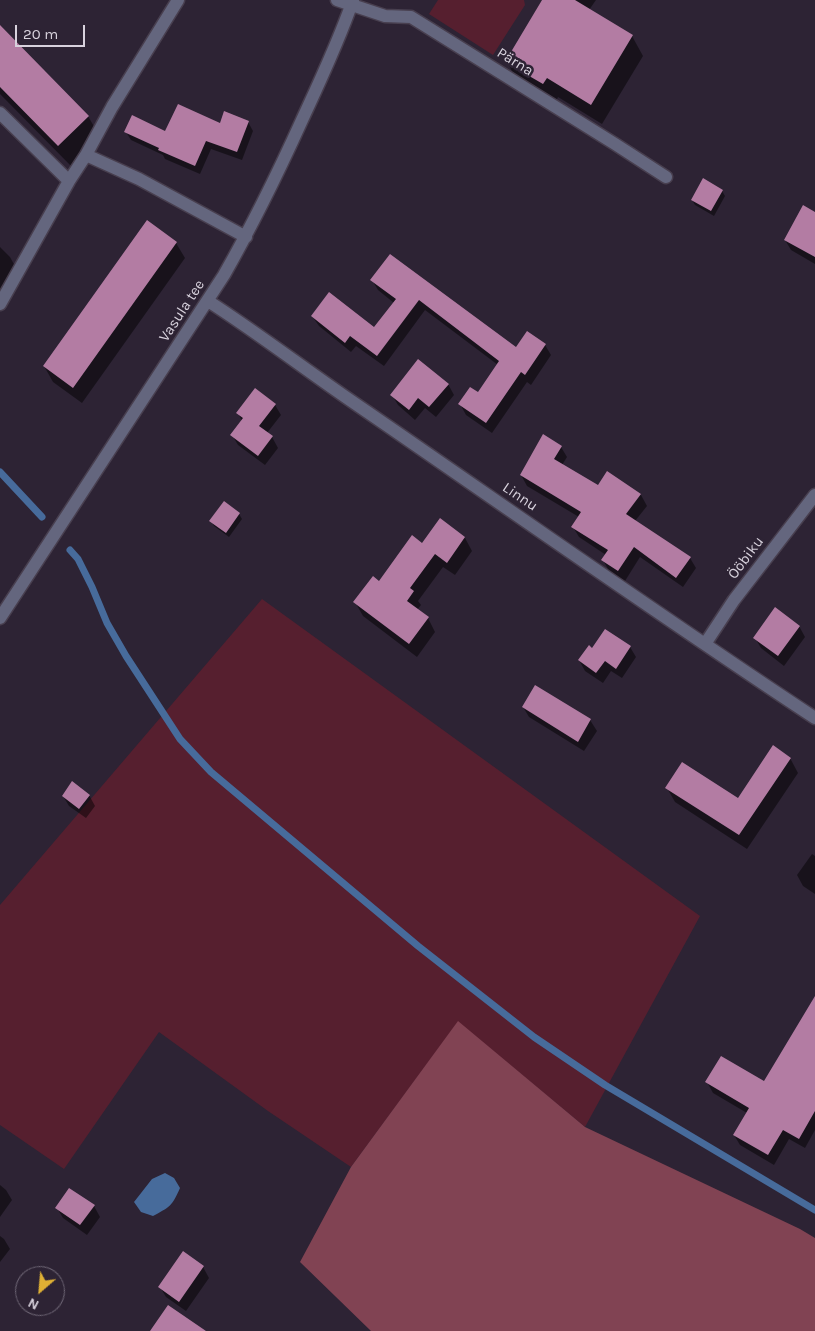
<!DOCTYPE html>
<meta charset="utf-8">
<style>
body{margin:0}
#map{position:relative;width:815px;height:1331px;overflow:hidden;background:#2d2334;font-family:Karla,sans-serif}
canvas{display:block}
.north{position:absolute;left:15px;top:1266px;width:50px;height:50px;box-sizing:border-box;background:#2d2334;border:1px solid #716978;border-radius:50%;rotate:207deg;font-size:14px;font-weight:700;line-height:20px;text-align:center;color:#d8d2dd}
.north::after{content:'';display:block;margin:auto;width:18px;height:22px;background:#dfb034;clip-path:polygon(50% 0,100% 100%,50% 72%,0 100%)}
.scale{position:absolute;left:15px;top:25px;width:70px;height:22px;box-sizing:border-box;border:2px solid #d8d2dd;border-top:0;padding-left:6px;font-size:15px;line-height:18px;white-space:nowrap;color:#d8d2dd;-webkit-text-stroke:4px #2d2334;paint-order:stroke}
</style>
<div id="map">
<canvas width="815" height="1331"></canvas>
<div class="north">N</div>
<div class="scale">20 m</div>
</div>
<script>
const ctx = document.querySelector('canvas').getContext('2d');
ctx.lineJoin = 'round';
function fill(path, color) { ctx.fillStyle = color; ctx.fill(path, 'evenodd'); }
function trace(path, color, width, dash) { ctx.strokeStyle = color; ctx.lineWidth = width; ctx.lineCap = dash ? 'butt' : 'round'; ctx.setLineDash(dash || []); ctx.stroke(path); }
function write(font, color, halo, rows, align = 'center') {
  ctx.font = font + ' Karla,sans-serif'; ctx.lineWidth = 5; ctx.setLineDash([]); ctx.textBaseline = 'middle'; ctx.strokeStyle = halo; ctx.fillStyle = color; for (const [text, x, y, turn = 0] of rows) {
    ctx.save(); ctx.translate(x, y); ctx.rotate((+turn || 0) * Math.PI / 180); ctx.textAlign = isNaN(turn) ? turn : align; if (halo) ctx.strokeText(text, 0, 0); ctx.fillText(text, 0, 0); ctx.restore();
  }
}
const green = new Path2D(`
 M 438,0 L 524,0 L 525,5 L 493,55 L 429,14 Z
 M 262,599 L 700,916 L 585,1127 L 458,1022 L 351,1167 L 268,1111 L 159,1032 L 64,1169 L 0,1125 L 0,905 Z`);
const forest = new Path2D(`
 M 458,1021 L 585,1127 L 800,1229 L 815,1238 L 815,1331 L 371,1331 L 300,1262 L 351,1167 Z`);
const water = new Path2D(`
 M 165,1173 L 174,1178 L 180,1188 C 172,1206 170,1207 153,1216 L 141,1212 L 134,1202 L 152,1179 Z`);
const shadow = new Path2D(`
 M 542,0 L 596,0 L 589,10 L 632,36 L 643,56 L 602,124 L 558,97 L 555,104 L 518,82 L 507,62 Z
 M 0,27 L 88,116 L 100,137 L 71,166 L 0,94 Z
 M 248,122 L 253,131 L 242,160 L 211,149 L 200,174 L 165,159 L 163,155 L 131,140 L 126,132 L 166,133 L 220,124 Z
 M 722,191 L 725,196 L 714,216 L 695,205 L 692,200 Z
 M 815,213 L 815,264 L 791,250 L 785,240 Z
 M 176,243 L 185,258 L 82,403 L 53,382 L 44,366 Z
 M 0,247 L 10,257 L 21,277 L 0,298 Z
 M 390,256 L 516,349 L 545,345 L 551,355 L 531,385 L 527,382 L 492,433 L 466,415 L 460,404 L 478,394 L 498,365 L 425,310 L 384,366 L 356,346 L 351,352 L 319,326 L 312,316 L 374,329 L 394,303 L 378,290 L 372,280 Z
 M 448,384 L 454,395 L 436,417 L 425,408 L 415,420 L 398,405 L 392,395 Z
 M 275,405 L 281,415 L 267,433 L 272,437 L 278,448 L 265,465 L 238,445 L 232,435 L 242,421 L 238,413 Z
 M 561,447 L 567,457 L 562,465 L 598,487 L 607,473 L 641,495 L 647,506 L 635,521 L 690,558 L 696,568 L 683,587 L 640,557 L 625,581 L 609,571 L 603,560 L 606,555 L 579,537 L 573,527 L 579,517 L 527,486 L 521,475 Z
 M 239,514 L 242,519 L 229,537 L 214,526 L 211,521 Z
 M 465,538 L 472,551 L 455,575 L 443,567 L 418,601 L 421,605 L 417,610 L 428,618 L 435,632 L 417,657 L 363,616 L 355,602 L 379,582 Z
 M 799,626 L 805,637 L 784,666 L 761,648 L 755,638 Z
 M 630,647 L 636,657 L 622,678 L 611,671 L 603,683 L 585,671 L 579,660 L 593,649 Z
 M 536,687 L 590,720 L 597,731 L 584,751 L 529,717 L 523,707 Z
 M 790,758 L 798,773 L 747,849 L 675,802 L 667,788 L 738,800 Z
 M 89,795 L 95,806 L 86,818 L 69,806 L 63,796 Z
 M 812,854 L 815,856 L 815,894 L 803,886 L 797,875 Z
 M 815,1012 L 815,1130 L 805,1148 L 789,1139 L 774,1165 L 740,1145 L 734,1135 L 747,1113 L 713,1093 L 707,1082 L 764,1083 Z
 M 0,1185 L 6,1190 L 12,1200 L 0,1217 Z
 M 94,1206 L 100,1217 L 87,1235 L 63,1218 L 57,1208 Z
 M 0,1236 L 4,1239 L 10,1249 L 0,1262 Z
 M 203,1267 L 209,1278 L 186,1311 L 166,1297 L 160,1287 Z`);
const stream = new Path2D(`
 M 0,472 L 42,517
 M 70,550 L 78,559 L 92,587 L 107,623 L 126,656 L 180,739 L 211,772 L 418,946 L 534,1037 L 605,1085 L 815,1210`);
const building = new Path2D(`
 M 542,0 L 575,0 L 633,35 L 591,105 L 547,78 L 543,84 L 505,62 Z
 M 0,25 L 89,116 L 58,146 L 0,87 Z
 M 178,104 L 220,123 L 224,111 L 249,121 L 237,152 L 206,141 L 195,166 L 158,150 L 159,148 L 124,132 L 132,115 L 165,131 Z
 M 703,178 L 723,190 L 711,211 L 691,200 Z
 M 803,205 L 815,212 L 815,257 L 784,240 Z
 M 147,220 L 177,242 L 73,388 L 43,366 Z
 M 390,254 L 516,347 L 527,331 L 546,344 L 525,375 L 521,372 L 486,423 L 458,404 L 470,387 L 478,392 L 499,361 L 419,300 L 377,356 L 350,336 L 345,343 L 311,316 L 329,292 L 374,327 L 396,299 L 370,280 Z
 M 418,359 L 449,384 L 429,407 L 418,398 L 409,410 L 390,395 Z
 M 255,388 L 276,404 L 259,426 L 273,436 L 258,456 L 230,435 L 243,418 L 236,413 Z
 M 543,434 L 562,446 L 554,459 L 598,485 L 607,471 L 641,494 L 626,514 L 691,557 L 676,578 L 634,547 L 618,571 L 601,560 L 608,550 L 571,527 L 581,512 L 520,475 Z
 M 224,501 L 240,513 L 226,533 L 209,521 Z
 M 440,518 L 465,537 L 447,563 L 435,554 L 410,588 L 414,591 L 407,601 L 429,617 L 409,644 L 353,602 L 373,576 L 379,581 L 412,535 L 422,543 Z
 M 775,607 L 800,626 L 778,656 L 753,638 Z
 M 605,629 L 631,646 L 616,669 L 605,661 L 596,673 L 578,660 L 589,645 L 592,648 Z
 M 535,685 L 591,719 L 578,742 L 522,707 Z
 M 773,745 L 791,758 L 739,835 L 665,788 L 682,762 L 738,798 Z
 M 72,781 L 90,795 L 79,809 L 62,796 Z
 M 815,996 L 815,1111 L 799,1139 L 783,1130 L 768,1155 L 733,1135 L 749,1108 L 705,1082 L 721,1056 L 764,1081 Z
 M 69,1188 L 95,1205 L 80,1225 L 55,1208 Z
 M 183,1251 L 204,1266 L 179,1302 L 158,1287 Z
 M 168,1305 L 206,1331 L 150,1331 Z`);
const minor = new Path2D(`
 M 337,0 L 385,16 L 411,17 L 615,144 L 666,177
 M 0,113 L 69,181
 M 86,155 L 112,107 L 178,0
 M 208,301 C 261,335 311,374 363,409 C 513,512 663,618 815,718
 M 0,304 L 69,181 L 86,155 L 139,179 L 246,237
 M 0,618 L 224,275 C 253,224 278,173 302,120 C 320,81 339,41 353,0
 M 705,644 L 734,600 L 815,495`);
const streetNames = [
 ["Pärna",515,62,32],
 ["Vasula tee",182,311,-57],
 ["Linnu",520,497,34],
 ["Ööbiku",746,558,-53]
];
fill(green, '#561f2f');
fill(forest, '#814353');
fill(water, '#476b9b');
fill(shadow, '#0007');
trace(stream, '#476b9b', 7);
fill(building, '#b37ca3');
trace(minor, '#483f4f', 15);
trace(minor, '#64667e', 12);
write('15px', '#d8d2dd', '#2d2334', streetNames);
</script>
